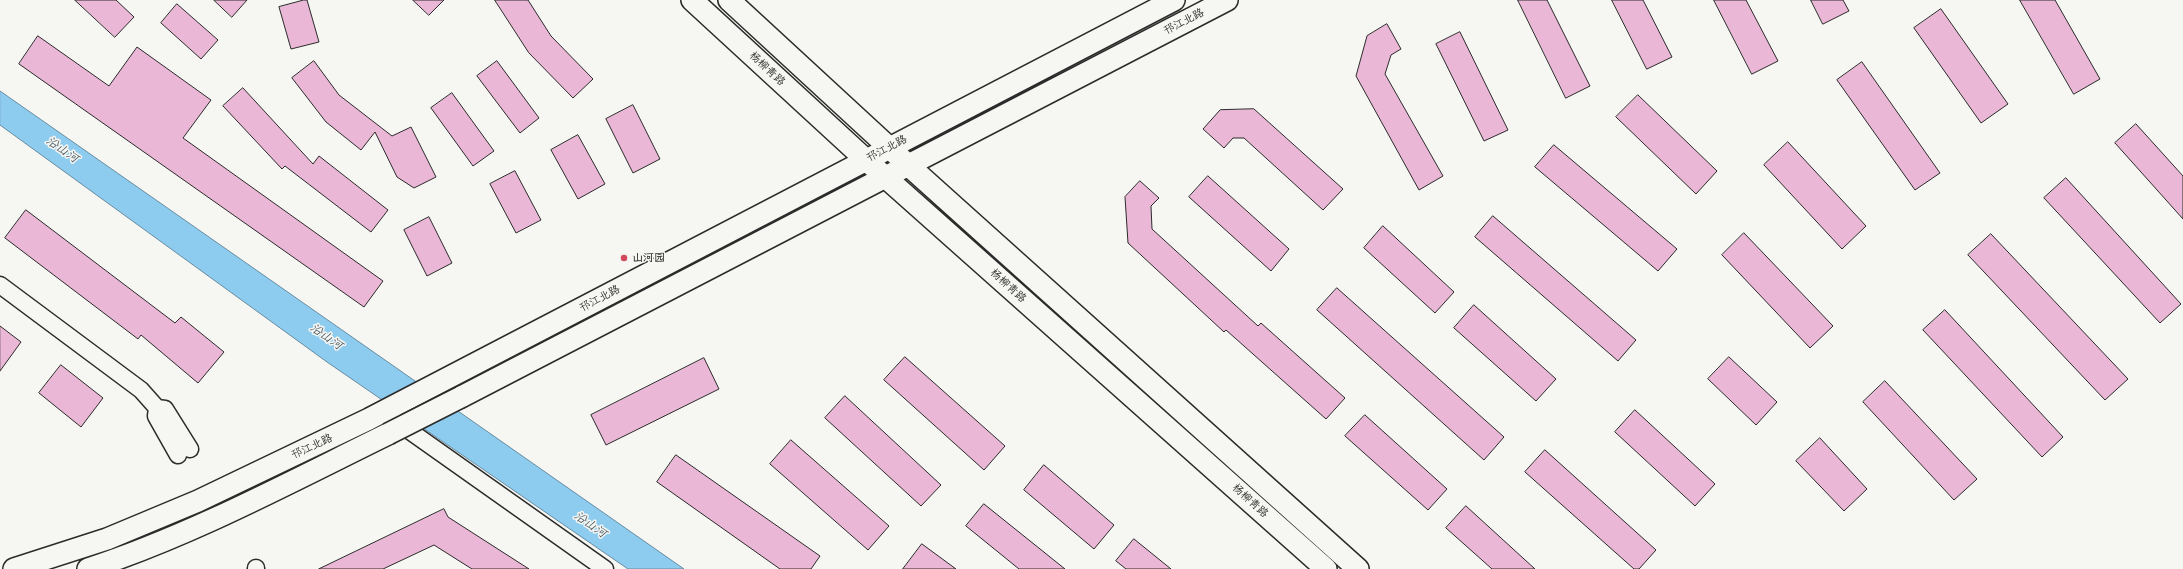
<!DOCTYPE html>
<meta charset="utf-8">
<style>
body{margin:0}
canvas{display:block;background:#f6f6f2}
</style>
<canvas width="2183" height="569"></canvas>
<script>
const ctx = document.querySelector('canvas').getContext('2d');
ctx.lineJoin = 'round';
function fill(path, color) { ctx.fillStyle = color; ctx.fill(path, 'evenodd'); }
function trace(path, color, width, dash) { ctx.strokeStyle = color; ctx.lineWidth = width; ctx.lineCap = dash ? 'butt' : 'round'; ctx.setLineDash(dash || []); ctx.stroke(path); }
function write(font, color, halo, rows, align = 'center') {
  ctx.font = font + ' "Balsamiq Sans","LXGW WenKai TC",sans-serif'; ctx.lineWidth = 3; ctx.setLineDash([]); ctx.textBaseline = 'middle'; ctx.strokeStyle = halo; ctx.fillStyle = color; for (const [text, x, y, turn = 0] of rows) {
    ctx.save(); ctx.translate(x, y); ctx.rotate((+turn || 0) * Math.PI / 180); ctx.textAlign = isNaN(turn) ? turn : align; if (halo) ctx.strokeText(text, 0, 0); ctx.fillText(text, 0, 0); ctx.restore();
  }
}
const water = new Path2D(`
 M 0,91 L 684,569 L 628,569 L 327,362 L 0,125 Z`);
const building = new Path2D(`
 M 75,0 L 116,0 L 134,17 L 115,37 Z
 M 214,0 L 247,0 L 232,17 Z
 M 304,0 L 307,0 L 319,42 L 291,49 L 279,7 Z
 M 413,0 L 444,0 L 429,15 Z
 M 495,0 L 528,0 L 551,36 L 593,79 L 573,98 L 529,53 Z
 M 1518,0 L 1547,0 L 1590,86 L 1566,98 Z
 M 1612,0 L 1643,0 L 1672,57 L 1647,69 Z
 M 1714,0 L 1746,0 L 1778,61 L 1752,74 Z
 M 1811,0 L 1843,0 L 1849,11 L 1823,24 Z
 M 2020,0 L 2055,0 L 2100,79 L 2074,94 Z
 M 177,4 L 218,40 L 201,59 L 161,23 Z
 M 1941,9 L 2008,104 L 1981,123 L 1914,28 Z
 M 1387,24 L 1401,49 L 1391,55 L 1385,74 L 1443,176 L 1419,190 L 1356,76 L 1367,36 Z
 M 1460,32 L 1508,130 L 1484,141 L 1436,44 Z
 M 38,36 L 109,86 L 137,47 L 211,100 L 183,138 L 383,281 L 364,307 L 19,64 Z
 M 314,61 L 339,95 L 392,136 L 411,127 L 436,177 L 414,188 L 397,177 L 375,132 L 361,150 L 326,122 L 292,78 Z
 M 497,61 L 539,118 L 520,133 L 477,76 Z
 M 1862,62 L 1940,173 L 1915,190 L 1837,80 Z
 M 243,88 L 313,164 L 319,156 L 388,210 L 371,232 L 285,166 L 282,169 L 223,106 Z
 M 452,93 L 494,151 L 473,166 L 431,108 Z
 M 1638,95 L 1717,171 L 1696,194 L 1616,117 Z
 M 633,105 L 660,159 L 633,173 L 606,119 Z
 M 1254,109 L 1343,189 L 1323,210 L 1244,138 L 1233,138 L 1224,148 L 1203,129 L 1220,110 Z
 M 2136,124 L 2183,176 L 2183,219 L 2115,143 Z
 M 578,135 L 605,184 L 578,199 L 551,150 Z
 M 1788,142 L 1866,226 L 1842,249 L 1764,165 Z
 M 1554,145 L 1677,249 L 1658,271 L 1535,167 Z
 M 515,171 L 541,220 L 516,233 L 490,184 Z
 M 1208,176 L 1289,249 L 1271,271 L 1189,197 Z
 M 2066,178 L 2181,304 L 2160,323 L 2044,198 Z
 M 1140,181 L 1159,198 L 1151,206 L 1152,229 L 1258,326 L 1261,323 L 1345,398 L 1326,419 L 1226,330 L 1224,332 L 1128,243 L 1125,197 Z
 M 26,210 L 175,323 L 181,317 L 224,352 L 198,383 L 141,335 L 138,339 L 5,238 Z
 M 1493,216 L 1636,340 L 1618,361 L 1475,237 Z
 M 429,217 L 452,263 L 427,276 L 404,230 Z
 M 1383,226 L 1454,292 L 1435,313 L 1364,248 Z
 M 1744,233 L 1833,326 L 1810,348 L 1722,255 Z
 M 1991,234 L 2128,379 L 2105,400 L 1968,255 Z
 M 1337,288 L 1504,437 L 1484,460 L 1317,310 Z
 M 1474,305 L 1556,379 L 1536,401 L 1454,328 Z
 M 1945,310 L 2063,437 L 2042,457 L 1923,330 Z
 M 0,326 L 21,342 L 0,371 Z
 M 905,357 L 1005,446 L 984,470 L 884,380 Z
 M 1729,357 L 1777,402 L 1756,425 L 1708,379 Z
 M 704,358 L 719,389 L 606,445 L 591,415 Z
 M 61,365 L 103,398 L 81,427 L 39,393 Z
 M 1885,381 L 1977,479 L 1954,500 L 1863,402 Z
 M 845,396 L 941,485 L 921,506 L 825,418 Z
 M 1635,410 L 1715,484 L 1695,506 L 1615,432 Z
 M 1365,415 L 1447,489 L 1428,510 L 1345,436 Z
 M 1820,438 L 1867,489 L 1844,511 L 1796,461 Z
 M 791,440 L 889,526 L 868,550 L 770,464 Z
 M 1545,450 L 1656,550 L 1639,569 L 1634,569 L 1525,472 Z
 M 676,455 L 820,556 L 811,569 L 780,569 L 657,482 Z
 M 1044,465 L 1114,525 L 1094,549 L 1024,490 Z
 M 984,504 L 1065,569 L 1019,569 L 966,526 Z
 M 1466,506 L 1535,569 L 1492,569 L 1446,528 Z
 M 444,509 L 448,517 L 529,569 L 472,569 L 434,545 L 383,569 L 319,569 Z
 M 1134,539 L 1171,569 L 1126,569 L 1116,561 Z
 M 922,544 L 956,569 L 903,569 Z`);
const minor = new Path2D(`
 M 0,285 L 141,390 L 157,408 L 156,416 L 178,455
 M 157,408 L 165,409 L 190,449
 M 383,412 L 605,569
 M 256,568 L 256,569`);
const major = new Path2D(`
 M 692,0 L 866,160 L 1326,569
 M 729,0 L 908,165 L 1358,569
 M 461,397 L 1227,0
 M 14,569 L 107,539 L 198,501 L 369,419 L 1174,0
 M 88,569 C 192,535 290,482 388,434`);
const majorBridge = new Path2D(`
 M 388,434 L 461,397`);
const markers = [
 [624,258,4,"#d1495b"]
];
const streetNames = [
 ["邗江北路",1184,22,-27],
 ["杨柳青路",767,69,43],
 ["邗江北路",887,149,-28],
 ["杨柳青路",1008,286,42],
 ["邗江北路",600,299,-28],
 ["邗江北路",312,447,-25],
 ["杨柳青路",1250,501,42]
];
const poiNames = [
 ["山河园",632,258]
];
const waterNames = [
 ["沿山河",62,150,35],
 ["沿山河",326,337,35],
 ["沿山河",590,525,35]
];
fill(water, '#8eccef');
trace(water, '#668ca1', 1);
fill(building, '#eab7d6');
trace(building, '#2b2b2b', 1);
trace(minor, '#2b2b2b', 19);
trace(major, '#2b2b2b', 24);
trace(minor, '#f6f6f2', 16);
trace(major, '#f6f6f2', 21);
trace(majorBridge, '#2b2b2b', 24, []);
trace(majorBridge, '#f6f6f2', 21);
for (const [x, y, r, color] of markers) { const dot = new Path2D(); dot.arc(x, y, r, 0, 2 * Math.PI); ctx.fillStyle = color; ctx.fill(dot); trace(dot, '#f6f6f2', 1.5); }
write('11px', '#2b2b2b', '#f6f6f2', streetNames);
write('bold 11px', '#2b2b2b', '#f6f6f2', poiNames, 'left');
write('italic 12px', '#495b66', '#f6f6f2', waterNames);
</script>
